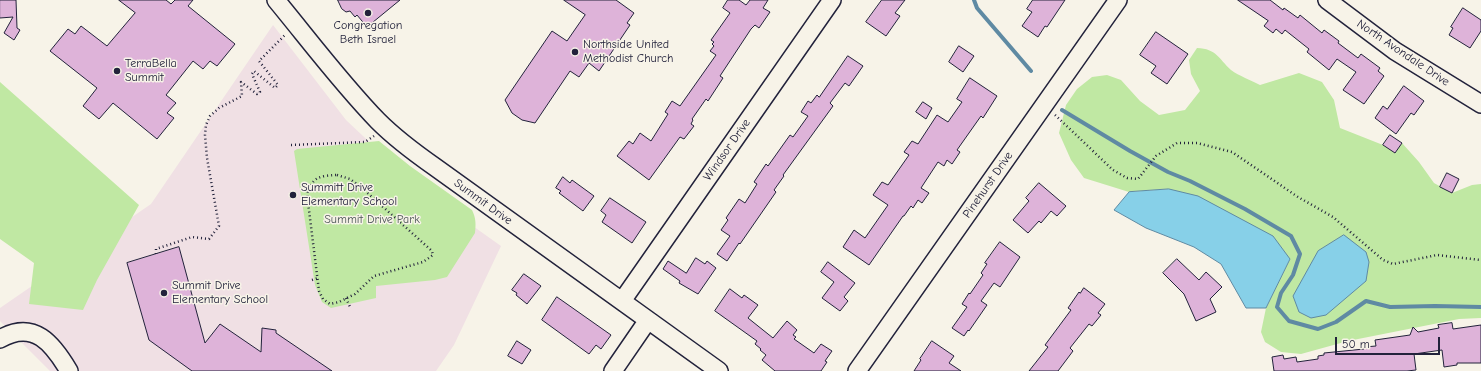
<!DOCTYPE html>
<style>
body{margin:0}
#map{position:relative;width:1481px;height:371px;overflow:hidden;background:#f7f3e8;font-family:"Comic Neue",sans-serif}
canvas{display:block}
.scale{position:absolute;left:1335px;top:337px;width:105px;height:18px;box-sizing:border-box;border:2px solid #22223b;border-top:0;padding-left:5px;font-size:12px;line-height:14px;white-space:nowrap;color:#22223b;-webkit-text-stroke:3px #f7f3e8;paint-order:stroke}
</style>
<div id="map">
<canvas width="1481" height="371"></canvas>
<div class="scale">50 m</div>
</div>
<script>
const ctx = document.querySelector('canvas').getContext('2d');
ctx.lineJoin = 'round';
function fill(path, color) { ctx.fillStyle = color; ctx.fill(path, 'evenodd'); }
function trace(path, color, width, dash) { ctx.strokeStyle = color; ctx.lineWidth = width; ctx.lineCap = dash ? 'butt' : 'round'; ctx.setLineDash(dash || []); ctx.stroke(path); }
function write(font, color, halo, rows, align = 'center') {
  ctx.font = font + ' "Comic Neue",sans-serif'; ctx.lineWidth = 3; ctx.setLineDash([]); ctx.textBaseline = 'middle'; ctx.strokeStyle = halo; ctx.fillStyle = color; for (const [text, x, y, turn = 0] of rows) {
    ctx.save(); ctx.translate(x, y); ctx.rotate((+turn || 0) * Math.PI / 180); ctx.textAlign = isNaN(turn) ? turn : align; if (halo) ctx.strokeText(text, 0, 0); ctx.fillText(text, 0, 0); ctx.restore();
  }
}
const built = new Path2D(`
 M 273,25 L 346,120 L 415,185 L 501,246 L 454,345 L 436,371 L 50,371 L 0,321 L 0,308 L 151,204 Z`);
const green = new Path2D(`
 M 1197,48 C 1217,49 1218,58 1231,70 C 1239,76 1251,80 1260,85 L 1299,73 L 1322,82 L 1334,100 L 1340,128 L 1383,145 L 1395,153 L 1402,143 L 1419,162 L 1434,183 L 1452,193 L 1472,185 L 1481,184 L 1481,318 L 1459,319 L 1348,341 L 1301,354 L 1281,352 L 1265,342 L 1261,332 L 1266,308 L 1290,259 L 1169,189 L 1129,192 L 1084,178 L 1071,160 L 1059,133 L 1066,105 L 1077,89 L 1092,77 L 1107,75 L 1121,80 L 1140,101 L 1159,115 L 1185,110 L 1200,91 L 1191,74 L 1189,60 Z
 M 0,82 L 139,205 L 97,280 L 83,310 L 29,304 L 34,263 L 0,239 Z
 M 379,141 L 410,166 L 472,210 C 476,218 476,224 475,233 L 447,277 L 435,280 L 376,286 L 376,298 L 331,308 L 322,302 L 315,285 L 294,151 L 297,149 Z`);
const water = new Path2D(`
 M 1169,189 L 1198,196 L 1273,236 L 1290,259 L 1266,308 L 1246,308 L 1221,264 L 1194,247 L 1146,228 L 1114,210 L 1129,192 Z
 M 1344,235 L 1366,252 L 1369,262 L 1366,281 L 1326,315 L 1311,318 L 1299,312 L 1293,296 L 1318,251 Z`);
const stream = new Path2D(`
 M 974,0 L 977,8 L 1031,71
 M 1062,110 L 1130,151 L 1168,172 L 1190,181 L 1245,209 L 1291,236 L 1300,254 L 1293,275 L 1281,293 L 1277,307 L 1289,321 L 1318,329 L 1336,322 L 1366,301 L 1390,307 L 1435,306 L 1481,307`);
const building = new Path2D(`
 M 0,0 L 16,0 L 17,28 L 20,30 L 14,40 L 4,33 L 13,17 L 0,18 Z
 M 119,0 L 166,0 L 171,4 L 175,0 L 193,0 L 188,6 L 235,44 L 217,66 L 210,61 L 203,69 L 193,61 L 166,95 L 176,103 L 167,113 L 174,118 L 157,139 L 113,103 L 99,119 L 83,106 L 97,88 L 50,51 L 68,29 L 75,34 L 81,26 L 107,46 L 135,13 Z
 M 338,0 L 400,0 L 367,27 L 357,15 L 355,17 L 350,11 L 346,12 L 342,9 Z
 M 564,0 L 616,0 L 634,13 L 627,23 L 630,25 L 599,71 L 589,63 L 579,77 L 570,71 L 535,123 L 522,120 L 512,113 L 505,100 L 552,31 L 567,41 L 585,15 Z
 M 728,0 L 739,0 L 746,5 L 750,0 L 768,0 L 763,8 L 770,12 L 759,28 L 755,25 L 751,29 L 720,76 L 723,78 L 708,101 L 706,99 L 692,119 L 693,120 L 691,124 L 694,126 L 684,139 L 680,137 L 649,180 L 617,156 L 629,141 L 633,144 L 640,133 L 651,141 L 668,114 L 665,112 L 672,101 L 680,106 L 716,55 L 710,51 L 714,46 L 712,44 L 714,42 L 711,40 L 730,13 L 723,8 Z
 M 882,0 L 905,0 L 895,13 L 900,16 L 886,36 L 866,22 Z
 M 1033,0 L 1065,0 L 1047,27 L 1045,26 L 1038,37 L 1022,26 L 1032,12 L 1027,9 Z
 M 1238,0 L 1270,0 L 1283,10 L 1284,8 L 1298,18 L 1300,15 L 1322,33 L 1324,30 L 1339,41 L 1338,43 L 1358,58 L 1361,54 L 1380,68 L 1378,71 L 1384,76 L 1364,104 L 1343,90 L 1356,72 L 1337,59 L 1329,70 L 1307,52 L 1309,49 L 1285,30 L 1282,34 L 1276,29 L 1273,33 L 1264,26 L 1268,21 Z
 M 1463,8 L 1481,20 L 1481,31 L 1470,48 L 1449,35 L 1453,28 L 1451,27 Z
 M 1156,32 L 1188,54 L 1167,84 L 1151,73 L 1156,66 L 1140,55 Z
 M 959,46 L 974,56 L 963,72 L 949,62 Z
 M 848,56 L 863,66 L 849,86 L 845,83 L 830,103 L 833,106 L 783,175 L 784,176 L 774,190 L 776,192 L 740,244 L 739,243 L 727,261 L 717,254 L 730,236 L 721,230 L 728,220 L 726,218 L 739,199 L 745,203 L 757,184 L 754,182 L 766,164 L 768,166 L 790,135 L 793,137 L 808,116 L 801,112 L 808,101 L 811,103 L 817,95 L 819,97 Z
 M 970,78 L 997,96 L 983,118 L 981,116 L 957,150 L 960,152 L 952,164 L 947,160 L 944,166 L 938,162 L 921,188 L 929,193 L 922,203 L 918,200 L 913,208 L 911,206 L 904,216 L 903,216 L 869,265 L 843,247 L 854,230 L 865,238 L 888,205 L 873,195 L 882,182 L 888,185 L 909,155 L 904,152 L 912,141 L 918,144 L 937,115 L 948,122 L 962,102 L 957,99 Z
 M 1404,86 L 1424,101 L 1414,115 L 1411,113 L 1396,134 L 1375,118 L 1383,106 L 1387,109 Z
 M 923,102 L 932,108 L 926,119 L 916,112 Z
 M 1390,135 L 1402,143 L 1395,153 L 1383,145 Z
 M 1447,173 L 1459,179 L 1452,193 L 1440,187 Z
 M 563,177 L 570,183 L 572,180 L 594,196 L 583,211 L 559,193 L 561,191 L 556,188 Z
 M 1039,183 L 1066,206 L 1057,216 L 1051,211 L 1041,223 L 1039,221 L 1028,233 L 1013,220 L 1029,201 L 1026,198 Z
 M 610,198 L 646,222 L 632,243 L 602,222 L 606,215 L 601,211 Z
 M 1000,242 L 1020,257 L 1000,287 L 994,283 L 981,301 L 987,305 L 969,331 L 968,330 L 964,336 L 952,328 L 967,307 L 962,304 L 969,293 L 970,294 L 983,275 L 981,273 L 987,264 L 985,263 Z
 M 179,247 L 205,343 L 220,324 L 261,352 L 262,328 L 276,330 L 276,333 L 332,371 L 192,371 L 149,340 L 127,263 Z
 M 696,258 L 705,264 L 707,261 L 716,268 L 698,294 L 679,283 L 680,281 L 663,269 L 668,261 L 686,273 Z
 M 1177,259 L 1199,280 L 1206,272 L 1222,287 L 1210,299 L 1216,312 L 1196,321 L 1184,294 L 1163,273 Z
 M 828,262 L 855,283 L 844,297 L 848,301 L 840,311 L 822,298 L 834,282 L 821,272 Z
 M 524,274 L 541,286 L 527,304 L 516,295 L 517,293 L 512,290 Z
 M 1084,288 L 1105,304 L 1098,313 L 1101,315 L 1092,326 L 1089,324 L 1070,348 L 1073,351 L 1058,371 L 1029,371 L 1048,347 L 1045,345 L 1071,310 L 1068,308 L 1079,292 L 1080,293 Z
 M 730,289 L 742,298 L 744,295 L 758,305 L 748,318 L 773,338 L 787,321 L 797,330 L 793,335 L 796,337 L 794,339 L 814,353 L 821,344 L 832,351 L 825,361 L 827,362 L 821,371 L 775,371 L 762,360 L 766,355 L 760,350 L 761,349 L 755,344 L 757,341 L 715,311 Z
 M 557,297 L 611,335 L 601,349 L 596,345 L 589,354 L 542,320 Z
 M 1452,323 L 1453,329 L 1481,325 L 1481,363 L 1457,363 L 1457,365 L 1444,367 L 1442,350 L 1414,354 L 1416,370 L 1407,371 L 1274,371 L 1272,357 L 1283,355 L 1284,359 L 1296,357 L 1297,362 L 1318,359 L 1318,356 L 1324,355 L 1324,353 L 1364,349 L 1364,347 L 1376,346 L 1375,340 L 1410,335 L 1413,327 L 1418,332 L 1439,328 L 1438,325 Z
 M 517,341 L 531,350 L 522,364 L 508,356 Z
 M 932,341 L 954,356 L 949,363 L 961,371 L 914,371 L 921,360 L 920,359 Z`);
const path = new Path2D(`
 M 1055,115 L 1113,170 L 1127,178 L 1138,179 L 1156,156 L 1177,143 L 1197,143 L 1232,152 L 1298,197 L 1333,217 L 1383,260 L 1393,264 L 1437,255 L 1481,260
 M 291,145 L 365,142 L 374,136
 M 337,175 L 350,179 L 362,188 L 432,251 L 433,255 L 423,262 L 374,276 L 355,294 L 339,302 L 330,304 L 323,299 L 319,291 L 307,194 C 313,176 320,176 337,175 Z
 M 156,254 L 156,249 L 192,237 L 209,239 L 219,226 L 207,158 L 205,135 L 206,125 L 210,116 L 219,108 L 242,96 L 241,82 L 257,94 L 260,92 L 252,74 L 254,71 L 275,88 L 278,85 L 259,61 L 286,34
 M 312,280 L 318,278
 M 346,298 L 350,307`);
const minor = new Path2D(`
 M 276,0 C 309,40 342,84 378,121 C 395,138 415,153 435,167 L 719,371
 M 1327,0 L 1395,51 L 1481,104
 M 622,301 L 832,0
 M 0,339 C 34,319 53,344 69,371
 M 613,371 L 648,320
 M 857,371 L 1118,0`);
const markers = [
 [368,13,4,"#22223b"],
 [575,52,4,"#22223b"],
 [117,71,4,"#22223b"],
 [293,195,4,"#22223b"],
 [164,293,4,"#22223b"]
];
const poiNames = [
 ["Congregation",368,26,"center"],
 ["Beth Israel",368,40,"center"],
 ["Northside United",583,45],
 ["Methodist Church",583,59],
 ["TerraBella",125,64],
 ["Summit",125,78],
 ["Summitt Drive",301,188],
 ["Elementary School",301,202],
 ["Summit Drive",172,286],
 ["Elementary School",172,300]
];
const streetNames = [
 ["North Avondale Drive",1403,53,34],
 ["Windsor Drive",727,150,-55],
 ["Pinehurst Drive",988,185,-55],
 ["Summit Drive",483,202,36]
];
const parkNames = [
 ["Summit Drive Park",372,220]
];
fill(built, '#f0e0e4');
fill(green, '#c0e8a3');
fill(water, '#87d0e8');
trace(water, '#5f8aa3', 1);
trace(stream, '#5f8aa3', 4);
fill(building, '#deb3d9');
trace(building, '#22223b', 1);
trace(minor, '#22223b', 20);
trace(path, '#22223b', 2.5, [1, 3]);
trace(minor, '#f7f3e8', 17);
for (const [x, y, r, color] of markers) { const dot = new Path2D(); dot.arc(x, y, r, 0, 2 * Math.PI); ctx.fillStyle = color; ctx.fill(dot); trace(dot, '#f7f3e8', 1.5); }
write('12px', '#22223b', '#f7f3e8', poiNames, 'left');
write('12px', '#22223b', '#f7f3e8', streetNames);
write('12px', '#4a5455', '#f7f3e8', parkNames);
</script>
